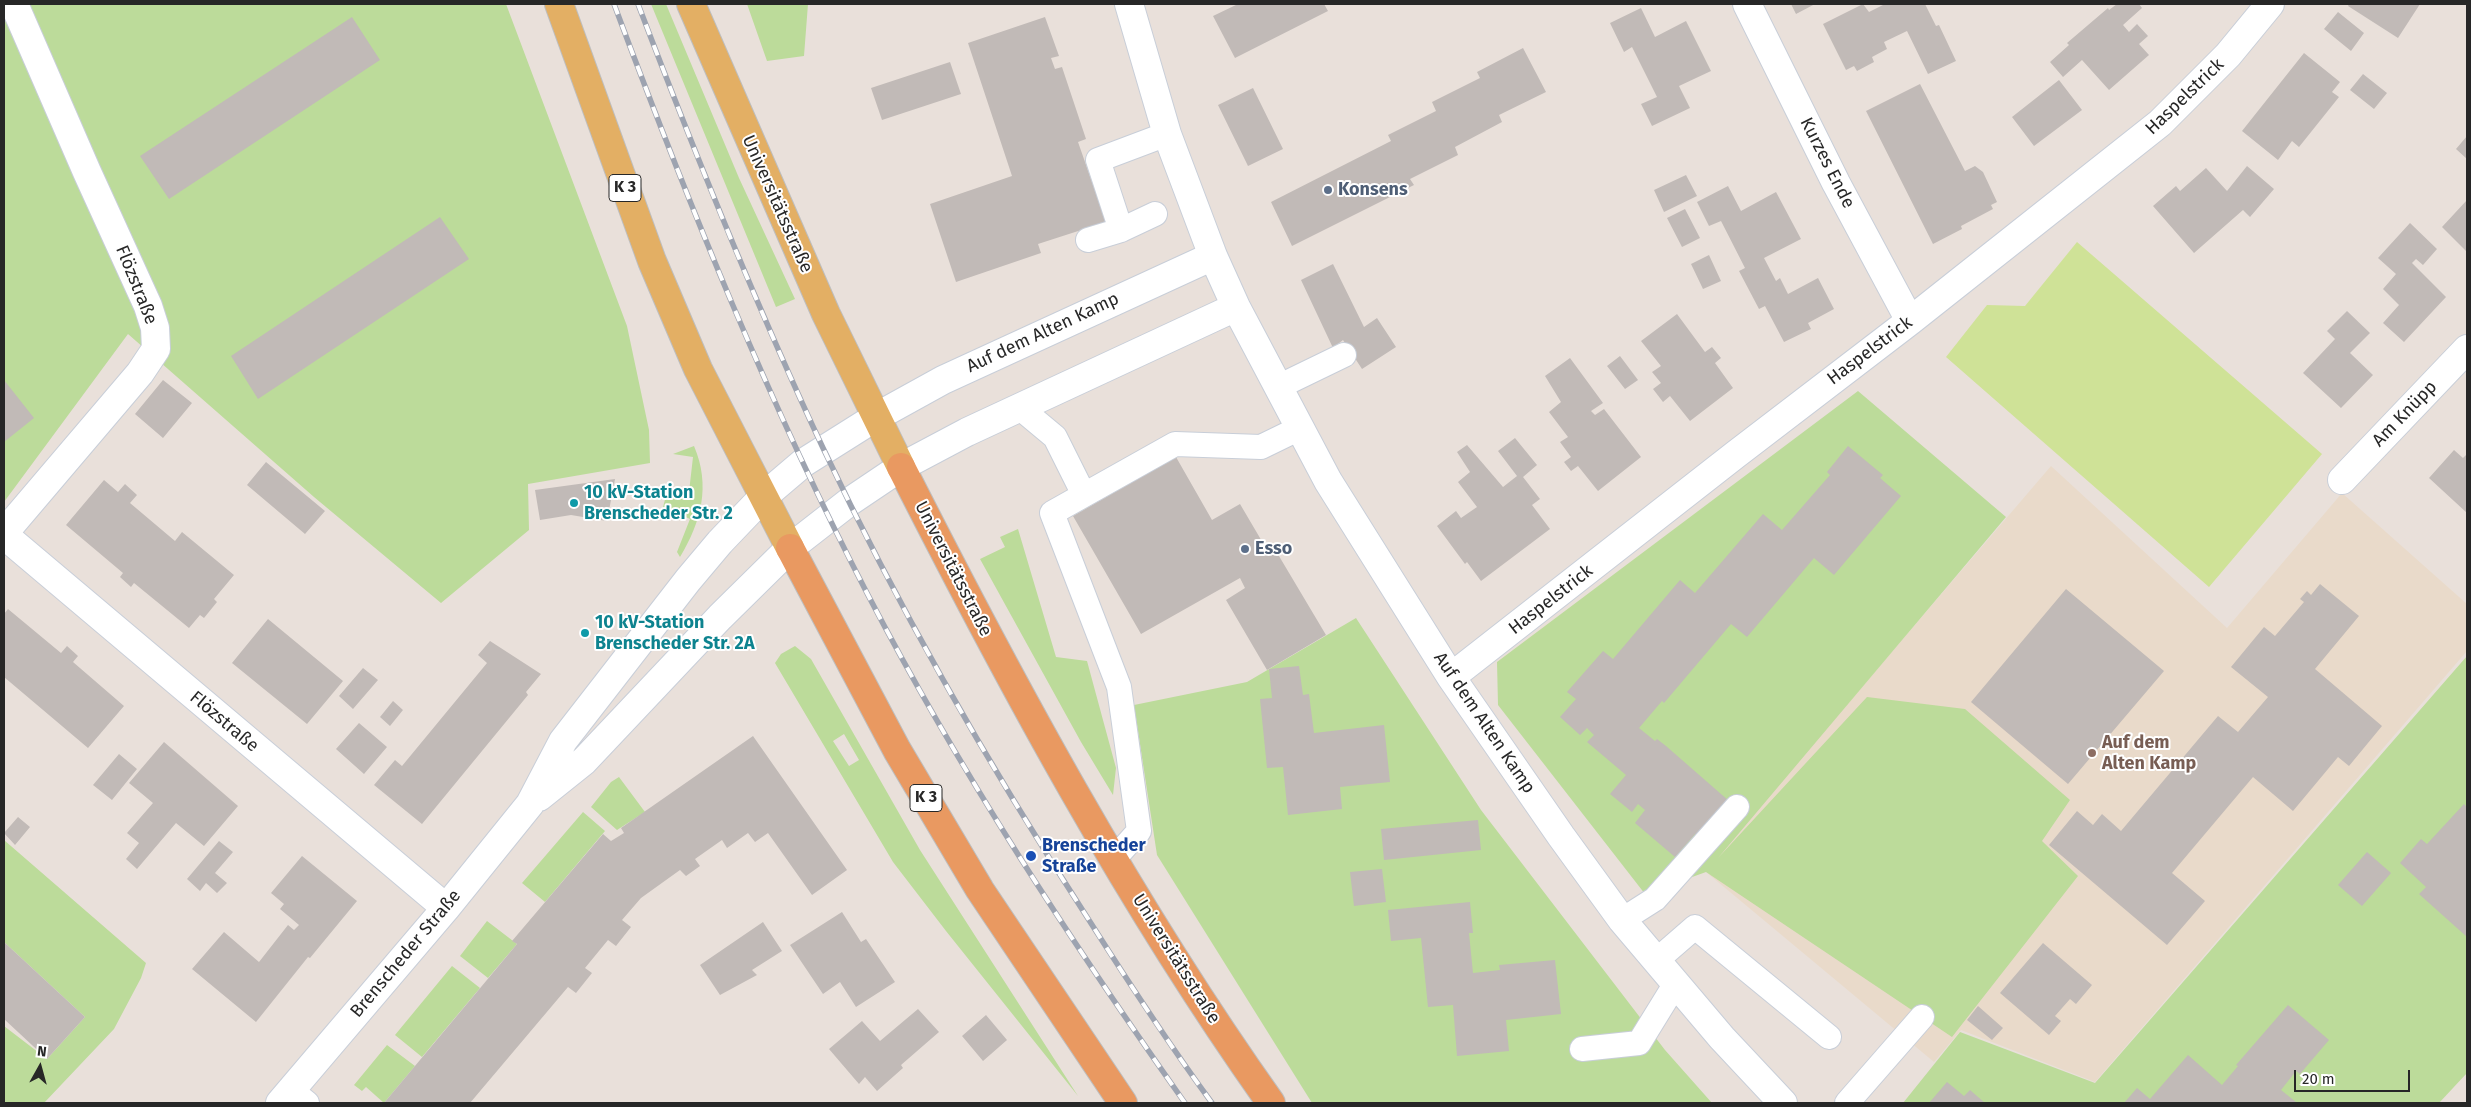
<!DOCTYPE html>
<meta charset="utf-8">
<style>
body{margin:0}
#map{position:relative;width:2471px;height:1107px;overflow:hidden;background:#e9e0da;font-family:"Fira Sans",sans-serif}
canvas{display:block}
.frame{position:absolute;inset:0;border:5px solid #272727;pointer-events:none}
.north{position:absolute;left:15px;top:1042px;width:50px;height:50px;-webkit-text-stroke:4px #fff;paint-order:stroke;rotate:7deg;font-size:14px;font-weight:700;line-height:20px;text-align:center;color:#272727}
.north::after{content:'';display:block;margin:auto;width:18px;height:22px;background:#272727;clip-path:polygon(50% 0,100% 100%,50% 72%,0 100%)}
.scale{position:absolute;left:2294px;top:1070px;width:116px;height:22px;box-sizing:border-box;border:2px solid #272727;border-top:0;padding-left:6px;font-size:15px;line-height:18px;white-space:nowrap;color:#272727;-webkit-text-stroke:4px #fff;paint-order:stroke}
</style>
<div id="map">
<canvas width="2471" height="1107"></canvas>
<div class="frame"></div>
<div class="north">N</div>
<div class="scale">20 m</div>
</div>
<script>
const ctx = document.querySelector('canvas').getContext('2d');
ctx.lineJoin = 'round';
function fill(path, color) { ctx.fillStyle = color; ctx.fill(path, 'evenodd'); }
function trace(path, color, width, dash) { ctx.strokeStyle = color; ctx.lineWidth = width; ctx.lineCap = dash ? 'butt' : 'round'; ctx.setLineDash(dash || []); ctx.stroke(path); }
function write(font, color, halo, rows, align = 'center') {
  ctx.font = font + ' "Fira Sans",sans-serif'; ctx.lineWidth = 4; ctx.setLineDash([]); ctx.textBaseline = 'middle'; ctx.strokeStyle = halo; ctx.fillStyle = color; for (const [text, x, y, turn = 0] of rows) {
    ctx.save(); ctx.translate(x, y); ctx.rotate((+turn || 0) * Math.PI / 180); ctx.textAlign = isNaN(turn) ? turn : align; if (halo) ctx.strokeText(text, 0, 0); ctx.fillText(text, 0, 0); ctx.restore();
  }
}
const education = new Path2D(`
 M 2051,466 L 2227,628 L 2342,493 L 2467,604 L 2467,651 L 2095,1082 L 1961,1030 L 1934,1062 L 1706,872 L 1717,856 Z`);
const green = new Path2D(`
 M 4,4 L 506,4 L 627,326 L 649,430 L 650,463 L 528,484 L 529,530 L 441,603 L 314,497 L 128,334 L 4,502 Z
 M 651,4 L 666,4 L 739,178 L 795,299 L 776,307 Z
 M 747,4 L 808,4 L 804,56 L 767,61 Z
 M 1858,391 L 2006,517 L 1718,858 L 1867,697 L 1965,709 L 2070,800 L 2042,841 L 2078,876 L 1952,1037 L 1706,872 L 1645,894 L 1498,705 L 1497,662 Z
 M 694,446 C 711,486 701,522 680,557 L 677,552 L 690,519 L 677,513 L 662,511 L 668,488 L 689,492 L 693,457 L 673,454 Z
 M 1018,529 L 1056,657 L 1087,661 L 1116,768 L 1113,795 L 1081,742 L 980,559 L 1005,547 L 1000,537 Z
 M 1356,618 L 1481,810 L 1665,1050 L 1712,1103 L 1312,1103 L 1157,855 L 1134,705 L 1247,682 Z
 M 795,646 L 811,659 L 920,850 L 1078,1096 L 946,931 L 893,862 L 775,663 L 781,654 ZM 844,734 L 859,760 L 849,766 L 833,741 Z
 M 2467,656 L 2467,1073 L 2439,1103 L 1903,1103 L 1960,1032 L 2095,1083 Z
 M 619,777 L 645,812 L 617,830 L 591,807 L 611,782 Z
 M 583,812 L 605,831 L 545,902 L 522,883 Z
 M 4,840 L 146,963 L 141,978 L 114,1029 L 44,1103 L 4,1103 L 4,1026 L 47,1059 L 85,1017 L 4,942 Z
 M 487,921 L 517,944 L 488,978 L 460,956 Z
 M 452,966 L 480,988 L 422,1057 L 395,1035 Z
 M 387,1045 L 415,1066 L 384,1103 L 366,1087 L 362,1091 L 354,1085 Z`);
const pitch = new Path2D(`
 M 2077,242 L 2322,454 L 2209,587 L 1946,357 L 1987,305 L 2025,306 Z`);
const building = new Path2D(`
 M 1238,4 L 1324,4 L 1328,11 L 1235,58 L 1213,16 Z
 M 1791,4 L 1815,4 L 1796,14 Z
 M 1863,4 L 1869,12 L 1885,4 L 1925,4 L 1936,26 L 1939,25 L 1956,61 L 1928,74 L 1907,31 L 1884,42 L 1887,49 L 1872,57 L 1874,62 L 1857,71 L 1854,66 L 1846,70 L 1823,24 Z
 M 2117,4 L 2139,4 L 2142,8 L 2123,25 L 2129,32 L 2137,24 L 2148,36 L 2139,44 L 2149,55 L 2109,90 L 2082,60 L 2063,77 L 2050,62 L 2069,45 L 2067,43 L 2108,8 L 2109,10 Z
 M 2349,4 L 2420,4 L 2398,38 L 2348,6 Z
 M 1641,8 L 1655,37 L 1686,21 L 1711,71 L 1679,86 L 1690,108 L 1652,126 L 1641,104 L 1657,97 L 1632,47 L 1624,52 L 1610,23 Z
 M 2338,12 L 2364,33 L 2351,51 L 2324,29 Z
 M 352,17 L 380,60 L 169,199 L 140,156 Z
 M 1045,17 L 1059,56 L 1051,58 L 1055,69 L 1062,67 L 1086,139 L 1078,142 L 1106,222 L 1038,244 L 1041,253 L 956,282 L 930,204 L 1012,176 L 968,43 Z
 M 1523,48 L 1546,92 L 1499,115 L 1502,122 L 1455,147 L 1458,155 L 1410,179 L 1414,185 L 1292,246 L 1271,202 L 1391,141 L 1388,135 L 1436,111 L 1432,102 L 1480,78 L 1477,72 Z
 M 2304,53 L 2340,82 L 2332,92 L 2339,97 L 2299,147 L 2292,141 L 2278,160 L 2242,131 Z
 M 950,62 L 961,94 L 882,120 L 871,88 Z
 M 2363,74 L 2387,93 L 2374,109 L 2350,90 Z
 M 2059,80 L 2082,110 L 2034,146 L 2012,117 Z
 M 1920,84 L 1965,171 L 1975,166 L 1983,172 L 1997,202 L 1991,205 L 1993,209 L 1961,226 L 1962,229 L 1933,244 L 1866,111 Z
 M 1253,88 L 1283,149 L 1248,166 L 1218,105 Z
 M 2467,136 L 2467,159 L 2456,149 Z
 M 2247,166 L 2274,189 L 2250,217 L 2243,210 L 2194,253 L 2153,206 L 2176,186 L 2180,191 L 2206,168 L 2227,191 Z
 M 1686,175 L 1697,196 L 1664,212 L 1654,190 Z
 M 1728,186 L 1741,211 L 1776,192 L 1801,239 L 1764,258 L 1776,281 L 1780,278 L 1788,294 L 1818,278 L 1834,309 L 1808,323 L 1811,329 L 1784,342 L 1765,306 L 1759,309 L 1739,271 L 1745,268 L 1721,221 L 1709,226 L 1697,202 Z
 M 2467,200 L 2467,252 L 2442,227 Z
 M 1685,209 L 1700,238 L 1682,247 L 1667,218 Z
 M 440,217 L 469,259 L 258,399 L 231,356 Z
 M 2410,223 L 2437,249 L 2423,265 L 2416,259 L 2412,263 L 2446,297 L 2404,342 L 2383,323 L 2399,305 L 2383,289 L 2396,274 L 2378,258 Z
 M 1709,255 L 1721,281 L 1703,289 L 1691,264 Z
 M 1333,264 L 1364,327 L 1377,318 L 1396,347 L 1362,369 L 1343,340 L 1333,348 L 1301,280 Z
 M 2347,311 L 2370,333 L 2350,353 L 2373,375 L 2341,408 L 2303,373 L 2335,339 L 2327,331 Z
 M 1677,314 L 1705,352 L 1712,347 L 1721,358 L 1715,363 L 1733,388 L 1690,421 L 1670,396 L 1663,402 L 1653,389 L 1661,383 L 1652,372 L 1661,366 L 1641,341 Z
 M 1620,356 L 1638,380 L 1625,389 L 1607,366 Z
 M 1570,358 L 1603,403 L 1591,411 L 1595,415 L 1604,409 L 1641,457 L 1598,491 L 1578,466 L 1571,471 L 1564,462 L 1571,457 L 1560,442 L 1568,437 L 1549,412 L 1561,402 L 1545,376 Z
 M 4,380 L 34,418 L 4,442 Z
 M 163,380 L 192,403 L 163,438 L 135,414 Z
 M 1515,438 L 1537,465 L 1523,477 L 1540,499 L 1532,505 L 1550,529 L 1481,581 L 1467,562 L 1465,564 L 1437,526 L 1456,511 L 1461,518 L 1477,507 L 1458,482 L 1470,472 L 1457,452 L 1467,445 L 1503,487 L 1517,476 L 1498,451 Z
 M 1848,446 L 1883,475 L 1880,478 L 1901,496 L 1834,575 L 1814,558 L 1747,637 L 1731,624 L 1664,703 L 1662,701 L 1639,728 L 1655,741 L 1657,739 L 1666,746 L 1729,801 L 1699,836 L 1695,834 L 1675,857 L 1635,823 L 1645,810 L 1638,804 L 1632,812 L 1610,794 L 1626,775 L 1587,742 L 1594,735 L 1587,728 L 1580,735 L 1560,717 L 1576,699 L 1567,692 L 1603,651 L 1613,659 L 1680,580 L 1695,593 L 1763,514 L 1782,530 L 1830,475 L 1827,472 Z
 M 2454,450 L 2463,458 L 2467,454 L 2467,513 L 2429,478 Z
 M 1176,457 L 1212,520 L 1240,504 L 1270,555 L 1276,551 L 1326,635 L 1267,670 L 1226,600 L 1245,588 L 1240,578 L 1141,634 L 1073,516 Z
 M 266,462 L 325,511 L 305,534 L 247,485 Z
 M 615,479 L 607,521 L 571,515 L 540,520 L 535,490 Z
 M 104,480 L 118,492 L 125,484 L 137,495 L 130,503 L 175,541 L 182,532 L 234,575 L 214,599 L 217,602 L 204,618 L 200,615 L 189,628 L 134,583 L 131,587 L 120,577 L 123,573 L 66,525 Z
 M 2320,584 L 2359,616 L 2315,669 L 2382,726 L 2349,766 L 2338,757 L 2293,811 L 2253,777 L 2172,873 L 2205,901 L 2167,945 L 2049,845 L 2077,811 L 2093,825 L 2102,814 L 2121,831 L 2218,716 L 2238,732 L 2268,697 L 2231,667 L 2264,627 L 2275,636 L 2304,602 L 2300,599 L 2307,591 L 2311,595 Z
 M 2066,589 L 2164,671 L 2068,784 L 1971,702 Z
 M 8,609 L 61,653 L 67,646 L 78,656 L 73,662 L 124,706 L 88,748 L 4,677 L 4,614 Z
 M 268,619 L 343,681 L 307,724 L 232,663 Z
 M 490,641 L 541,674 L 526,692 L 528,695 L 422,824 L 374,785 L 395,760 L 402,766 L 487,663 L 478,655 Z
 M 1299,666 L 1303,695 L 1309,694 L 1314,733 L 1384,725 L 1390,782 L 1340,787 L 1342,809 L 1288,815 L 1283,767 L 1267,768 L 1260,699 L 1272,698 L 1269,669 Z
 M 363,668 L 378,680 L 353,709 L 339,696 Z
 M 393,701 L 403,710 L 390,726 L 380,717 Z
 M 359,723 L 387,747 L 364,774 L 336,749 Z
 M 753,736 L 847,870 L 812,895 L 768,833 L 755,842 L 748,833 L 727,848 L 722,840 L 695,859 L 700,866 L 686,876 L 680,870 L 641,898 L 622,920 L 631,927 L 616,946 L 608,940 L 585,968 L 592,973 L 576,993 L 568,987 L 470,1103 L 384,1103 L 517,944 L 512,941 L 603,834 L 611,841 L 624,833 L 621,828 Z
 M 164,742 L 238,806 L 204,846 L 176,823 L 137,869 L 126,859 L 139,843 L 127,833 L 153,803 L 129,783 Z
 M 119,754 L 137,769 L 112,800 L 93,785 Z
 M 2464,804 L 2467,807 L 2467,937 L 2419,894 L 2426,887 L 2400,863 L 2421,839 L 2427,844 Z
 M 18,817 L 30,827 L 15,845 L 4,833 Z
 M 1478,820 L 1481,850 L 1384,860 L 1381,829 Z
 M 219,841 L 233,852 L 215,873 L 227,883 L 217,893 L 206,883 L 200,891 L 187,879 Z
 M 2367,852 L 2391,873 L 2362,906 L 2338,885 Z
 M 302,856 L 357,901 L 310,958 L 308,957 L 256,1022 L 192,969 L 224,932 L 259,962 L 288,925 L 294,930 L 299,925 L 280,909 L 284,904 L 271,893 Z
 M 1382,869 L 1386,902 L 1354,906 L 1350,872 Z
 M 1470,902 L 1473,933 L 1469,933 L 1473,973 L 1500,970 L 1499,965 L 1555,960 L 1561,1014 L 1506,1020 L 1509,1051 L 1457,1056 L 1453,1005 L 1428,1007 L 1421,938 L 1391,941 L 1388,910 Z
 M 842,912 L 861,942 L 866,939 L 895,982 L 856,1007 L 840,982 L 823,994 L 790,945 Z
 M 763,922 L 782,951 L 752,970 L 757,975 L 720,995 L 700,965 Z
 M 4,942 L 85,1017 L 47,1059 L 4,1019 Z
 M 2043,943 L 2092,985 L 2076,1004 L 2070,999 L 2055,1016 L 2061,1021 L 2049,1035 L 2000,993 Z
 M 2288,1005 L 2329,1040 L 2300,1074 L 2296,1071 L 2281,1090 L 2296,1102 L 2294,1103 L 2124,1103 L 2137,1088 L 2150,1099 L 2188,1055 L 2222,1085 L 2238,1066 L 2236,1065 Z
 M 1978,1006 L 2003,1028 L 1992,1040 L 1967,1020 Z
 M 918,1009 L 939,1032 L 901,1065 L 903,1068 L 877,1091 L 865,1077 L 859,1084 L 829,1049 L 862,1021 L 880,1041 Z
 M 986,1015 L 1007,1040 L 983,1061 L 962,1036 Z
 M 1947,1082 L 1964,1096 L 1970,1090 L 1985,1103 L 1929,1103 Z`);
const service = new Path2D(`
 M 1121,230 L 1098,160 L 1167,134
 M 1088,240 L 1121,230 L 1155,214
 M 1278,387 L 1344,355
 M 1019,407 L 1055,437 L 1084,495 L 1175,444 L 1261,447 L 1300,428
 M 1084,495 L 1052,513 L 1119,687 L 1139,831 L 1114,859
 M 1622,920 L 1655,899 L 1737,807
 M 1657,960 L 1695,927 L 1829,1037
 M 1582,1049 L 1639,1043 L 1676,983
 M 291,1090 L 307,1103
 M 1847,1103 L 1922,1017`);
const minor = new Path2D(`
 M 1129,4 L 1167,134 L 1213,256 L 1236,307 L 1328,481 L 1451,677 L 1561,836 L 1622,920 L 1722,1038 L 1783,1103
 M 1747,4 L 1836,183 L 1910,321
 M 2342,480 L 2467,349
 M 4,533 L 140,373 L 156,349 L 155,328 L 148,306 L 87,172 L 14,4
 M 4,535 L 446,908
 M 1451,677 L 1735,455 L 1910,321 L 2160,123 L 2228,55 L 2270,4
 M 539,797 L 584,761 L 720,617 L 790,548 L 849,502 L 901,467 L 967,432 L 1236,307
 M 280,1103 L 446,908 L 530,804 L 563,741 L 688,580 L 720,542 L 763,497 L 803,463 L 876,417 L 943,380 L 1213,256`);
const primary = new Path2D(`
 M 559,4 L 652,261 L 698,369 L 790,548
 M 691,4 L 826,314 L 901,467`);
const trunk = new Path2D(`
 M 901,467 C 1012,686 1129,903 1271,1103
 M 790,548 L 897,750 L 980,890 L 1123,1103`);
const rail = new Path2D(`
 M 614,4 C 689,205 769,404 868,595 C 960,772 1070,940 1185,1103
 M 638,4 C 695,154 755,303 823,448 C 900,611 989,766 1087,917 C 1127,980 1168,1043 1212,1103`);
const markers = [
 [1328,190,5,"#5c6f8a"],
 [574,503,5,"#0f9aa8"],
 [1245,549,5,"#5c6f8a"],
 [585,633,5,"#0f9aa8"],
 [2092,753,5,"#8d6e63"],
 [1031,856,6,"#1a4fb4"]
];
const shields = [
 [625,188,32],
 [926,798,32]
];
const shieldNames = [
 ["K 3",625,188],
 ["K 3",926,798]
];
const streetNames = [
 ["Haspelstrick",2185,97,-44],
 ["Kurzes Ende",1827,163,63],
 ["Universitätsstraße",777,204,66],
 ["Flözstraße",136,285,68],
 ["Auf dem Alten Kamp",1043,333,-25],
 ["Haspelstrick",1870,351,-37],
 ["Am Knüpp",2405,414,-46],
 ["Universitätsstraße",953,569,63],
 ["Haspelstrick",1551,600,-38],
 ["Flözstraße",224,722,40],
 ["Auf dem Alten Kamp",1484,723,56],
 ["Brenscheder Straße",406,954,-50],
 ["Universitätsstraße",1176,959,58]
];
const serviceNames = [
 ["Konsens",1338,190],
 ["Esso",1255,549]
];
const cultureNames = [
 ["10 kV-Station",584,493],
 ["Brenscheder Str. 2",584,514],
 ["10 kV-Station",595,623],
 ["Brenscheder Str. 2A",595,644]
];
const educationNames = [
 ["Auf dem",2102,743],
 ["Alten Kamp",2102,764]
];
const transitNames = [
 ["Brenscheder",1042,846],
 ["Straße",1042,867]
];
fill(education, '#e9daca');
fill(green, '#bcdb9a');
fill(pitch, '#cfe297');
fill(building, '#c1bab7');
trace(service, '#c8ced8', 26);
trace(minor, '#c8ced8', 30);
trace(primary, '#bebebe', 30);
trace(trunk, '#bebebe', 30);
trace(service, '#fff', 24);
trace(minor, '#fff', 28);
trace(primary, '#e3af64', 28);
trace(trunk, '#e99961', 28);
trace(rail, '#9da3b0', 5.5);
trace(rail, '#fff', 4, [11]);
for (const [x, y, r, color] of markers) { const dot = new Path2D(); dot.arc(x, y, r, 0, 2 * Math.PI); ctx.fillStyle = color; ctx.fill(dot); trace(dot, '#fff', 2); }
for (const [x, y, w] of shields) { const box = new Path2D(); box.roundRect(x - w / 2, y - 13.5, w, 27, 4); ctx.fillStyle = '#fff'; ctx.fill(box); trace(box, '#272727', 1); }
write('bold 16px', '#272727', null, shieldNames);
write('18px', '#272727', '#fff', streetNames);
write('bold 18px', '#4e5e75', '#fff', serviceNames, 'left');
write('bold 18px', '#0d838f', '#fff', cultureNames, 'left');
write('bold 18px', '#785e54', '#fff', educationNames, 'left');
write('bold 18px', '#164399', '#fff', transitNames, 'left');
</script>
